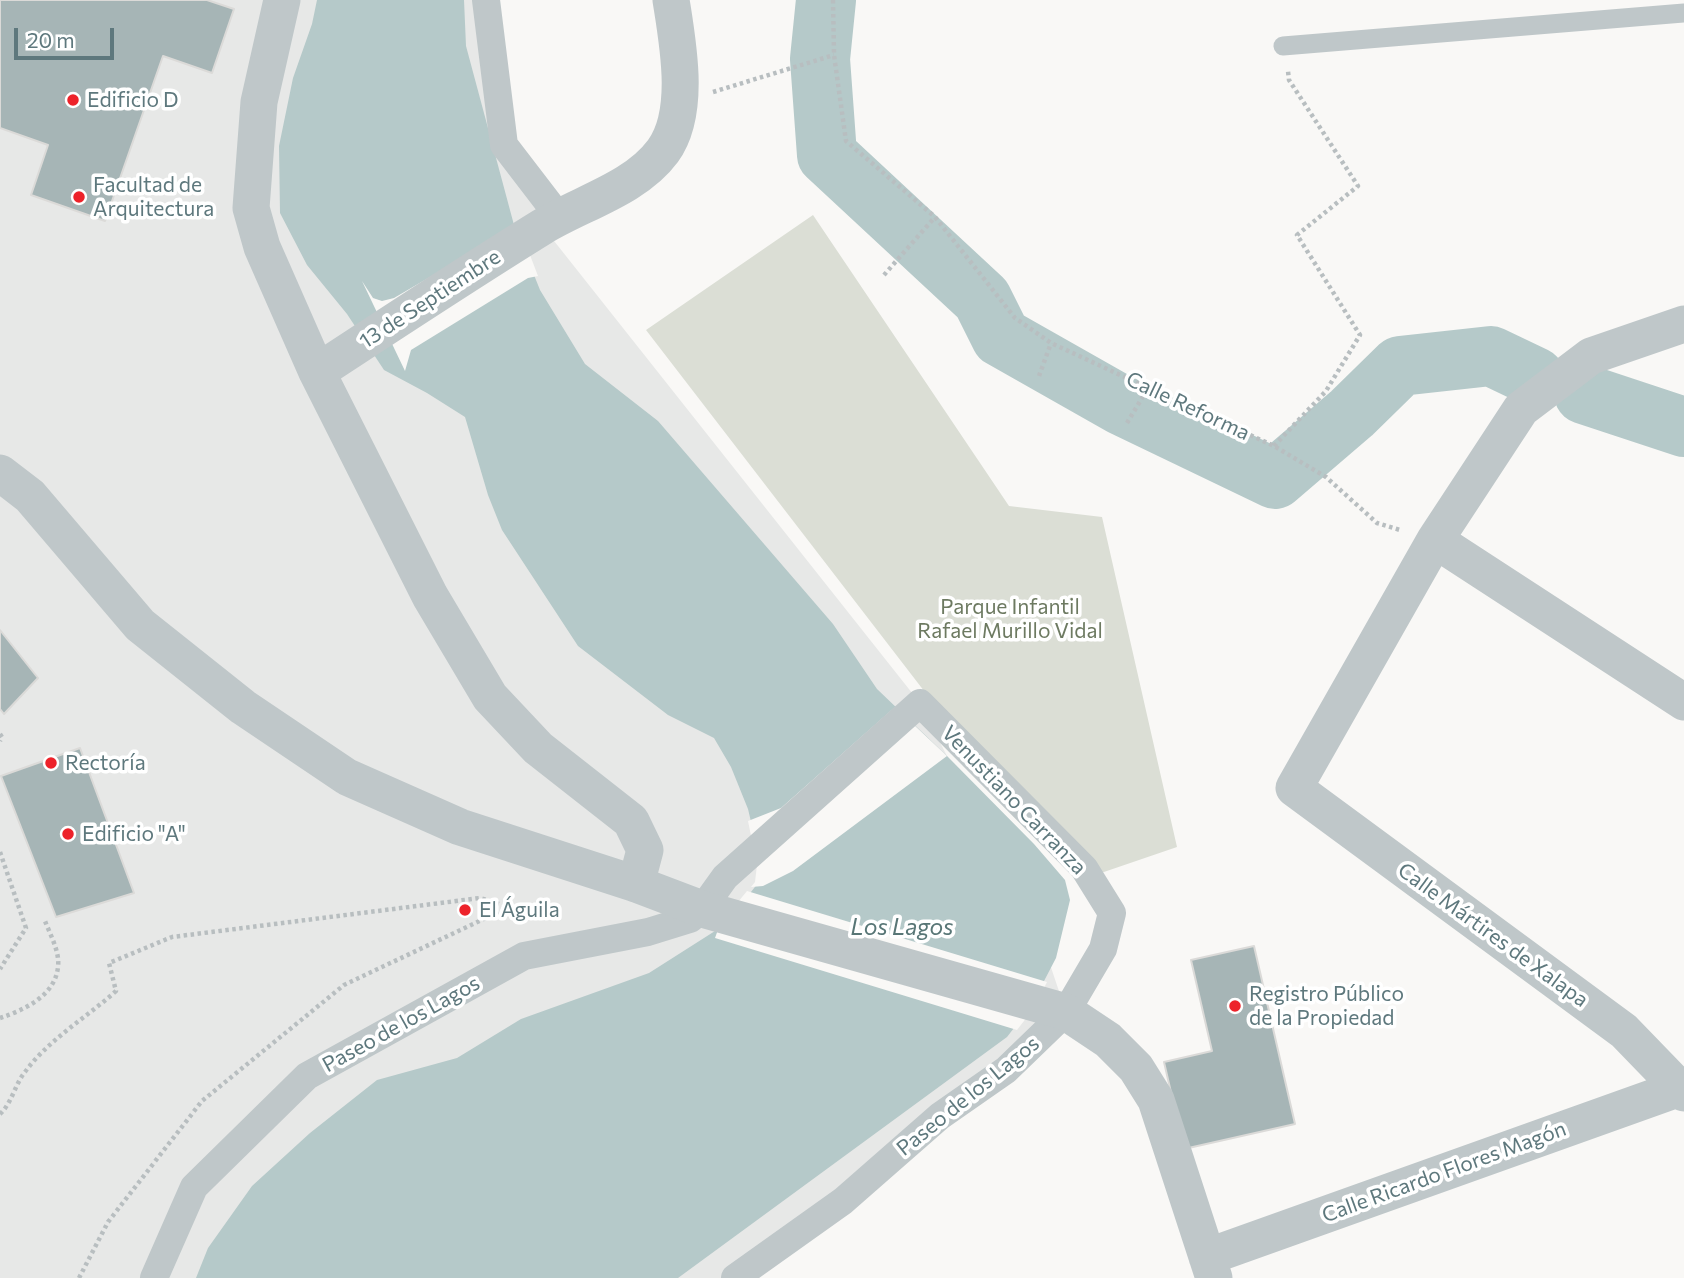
<!DOCTYPE html>
<meta charset="utf-8">
<style>
body{margin:0}
#map{position:relative;width:1684px;height:1278px;overflow:hidden;background:#f9f8f6;font-family:Commissioner,sans-serif}
canvas{display:block}
.scale{position:absolute;left:14px;top:28px;width:100px;height:32px;box-sizing:border-box;border:4px solid #5e787d;border-top:0;padding-left:9px;font-size:21px;line-height:24px;white-space:nowrap;color:#5e787d;-webkit-text-stroke:5px #fff;paint-order:stroke}
</style>
<div id="map">
<canvas width="1684" height="1278"></canvas>
<div class="scale">20 m</div>
</div>
<script>
const ctx = document.querySelector('canvas').getContext('2d');
ctx.lineJoin = 'round';
function fill(path, color) { ctx.fillStyle = color; ctx.fill(path, 'evenodd'); }
function trace(path, color, width, dash) { ctx.strokeStyle = color; ctx.lineWidth = width; ctx.lineCap = dash ? 'butt' : 'round'; ctx.setLineDash(dash || []); ctx.stroke(path); }
function write(font, color, halo, rows, align = 'center') {
  ctx.font = font + ' Commissioner,sans-serif'; ctx.lineWidth = 7; ctx.setLineDash([]); ctx.textBaseline = 'middle'; ctx.strokeStyle = halo; ctx.fillStyle = color; for (const [text, x, y, turn = 0] of rows) {
    ctx.save(); ctx.translate(x, y); ctx.rotate((+turn || 0) * Math.PI / 180); ctx.textAlign = isNaN(turn) ? turn : align; if (halo) ctx.strokeText(text, 0, 0); ctx.fillText(text, 0, 0); ctx.restore();
  }
}
const built = new Path2D(`
 M 0,0 L 475,0 L 543,227 L 920,703 L 947,756 L 998,810 L 1066,1012 L 736,1278 L 0,1278 Z`);
const green = new Path2D(`
 M 813,215 L 1009,506 L 1102,517 L 1177,847 L 1101,873 L 931,700 L 646,330 Z`);
const water = new Path2D(`
 M 317,0 L 464,0 L 466,46 L 514,225 L 540,290 L 585,364 L 658,421 L 833,624 L 877,689 L 947,756 L 1034,844 L 1065,880 L 1070,900 L 1056,958 L 1031,1006 L 1007,1037 L 678,1278 L 196,1278 L 208,1248 L 252,1186 L 310,1133 L 377,1080 L 457,1058 L 521,1019 L 649,973 L 726,924 L 758,883 L 761,864 L 748,809 L 731,767 L 714,738 L 668,715 L 578,646 L 502,530 L 488,495 L 465,417 L 427,393 L 384,370 L 347,314 L 307,265 L 280,213 L 279,146 L 293,78 L 312,24 Z`);
const pier = new Path2D(`
 M 517,221 L 538,276 L 528,278 L 411,350 L 405,371 L 362,281 L 373,298 L 382,301 L 394,298 L 495,239 Z
 M 895,707 L 947,756 L 793,871 L 763,886 L 751,887 L 755,882 L 757,865 L 748,821 L 781,808 Z
 M 747,891 L 1047,982 L 1034,1008 L 1017,1030 L 715,938 L 720,924 Z`);
const river = new Path2D(`
 M 826,0 L 820,59 L 827,155 L 982,299 L 1001,337 L 1121,405 L 1275,479 L 1352,413 L 1400,366 L 1491,356 L 1535,377
 M 1584,394 L 1684,427`);
const building = new Path2D(`
 M 0,0 L 207,0 L 234,9 L 212,73 L 163,56 L 105,221 L 31,195 L 48,145 L 0,128 Z
 M 0,630 L 38,678 L 4,714 L 0,709 Z
 M 80,748 L 134,893 L 56,917 L 1,776 Z
 M 1254,946 L 1295,1124 L 1184,1149 L 1164,1062 L 1212,1051 L 1191,960 Z`);
const path = new Path2D(`
 M 833,0 L 834,55 L 846,141 L 935,217 L 1015,318 L 1051,343 L 1274,446 L 1326,477 L 1377,523 L 1400,530
 M 713,92 L 834,55
 M 884,275 L 935,217
 M 1039,376 L 1051,343
 M 1127,423 L 1148,388
 M 1274,446 L 1326,391 L 1360,335 L 1297,235 L 1358,186 L 1289,80 L 1288,71
 M 0,734 L 2,737 L 0,741
 M 0,852 L 26,928 L 0,969
 M 0,1018 C 24,1010 55,996 58,967 C 60,952 50,934 45,921
 M 0,1114 C 12,1103 15,1084 25,1072 C 49,1039 86,1018 116,991 L 109,963 L 172,937 L 480,898 L 548,919
 M 79,1278 L 108,1222 L 202,1101 L 344,985 L 509,907`);
const service = new Path2D(`
 M 1283,46 L 1684,13`);
const pedestrian = new Path2D(`
 M 486,0 L 504,145 L 560,218
 M 154,1278 L 194,1187 L 307,1076 L 524,956 L 648,932 L 690,919 L 702,909 L 725,877 L 920,703 L 1084,868 L 1112,913 L 1103,949 L 1066,1012 L 1006,1070 L 940,1116 L 843,1201 L 735,1278`);
const minor = new Path2D(`
 M 282,0 L 259,102 L 251,208 L 262,247 L 317,372 L 430,596 L 490,697 L 538,748 L 631,821 L 645,850 L 636,884
 M 1684,324 L 1591,356 L 1521,409 L 1435,540 L 1294,788 L 1624,1031 L 1684,1093
 M 317,372 C 392,323 466,274 542,227 C 581,203 635,189 663,151 C 691,113 678,44 671,0
 M 0,473 L 30,496 L 140,625 L 243,707 L 347,777 L 460,827 L 636,884 L 702,909 L 1066,1012 L 1108,1040 L 1136,1068 L 1156,1100 L 1214,1278
 M 1435,540 L 1684,702
 M 1207,1257 L 1680,1088`);
const markers = [
 [73,100,7,"#ed222a"],
 [79,197,7,"#ed222a"],
 [51,763,7,"#ed222a"],
 [68,834,7,"#ed222a"],
 [465,910,7,"#ed222a"],
 [1235,1006,7,"#ed222a"]
];
const poiNames = [
 ["Edificio D",87,100],
 ["Facultad de",93,185],
 ["Arquitectura",93,209],
 ["Rectoría",65,763],
 ["Edificio \"A\"",82,834],
 ["El Águila",479,910],
 ["Registro Público",1249,994],
 ["de la Propiedad",1249,1018]
];
const streetNames = [
 ["13 de Septiembre",430,299,-33],
 ["Calle Reforma",1188,406,25],
 ["Venustiano Carranza",1014,800,46],
 ["Calle Mártires de Xalapa",1493,935,36],
 ["Paseo de los Lagos",401,1024,-29],
 ["Paseo de los Lagos",968,1096,-39],
 ["Calle Ricardo Flores Magón",1444,1172,-20]
];
const parkNames = [
 ["Parque Infantil",1010,607],
 ["Rafael Murillo Vidal",1010,631]
];
const waterNames = [
 ["Los Lagos",902,927]
];
fill(built, '#e7e8e7');
fill(green, '#dbded5');
fill(water, '#b5c9c9');
fill(pier, '#f9f8f6');
trace(river, '#b5c9c9', 60);
fill(building, '#a6b5b6');
trace(building, '#dbdad8', 2);
trace(path, '#b8bec0', 4.5, [3.5, 3.5]);
trace(service, '#bfc7c9', 19);
trace(pedestrian, '#bfc7c9', 28);
trace(minor, '#bfc7c9', 37);
for (const [x, y, r, color] of markers) { const dot = new Path2D(); dot.arc(x, y, r, 0, 2 * Math.PI); ctx.fillStyle = color; ctx.fill(dot); trace(dot, '#fff', 2.5); }
write('21px', '#5e787d', '#fff', poiNames, 'left');
write('21px', '#5e787d', '#fff', streetNames);
write('21px', '#6d7a61', '#fff', parkNames);
write('italic 23px', '#587676', '#fff', waterNames);
</script>
